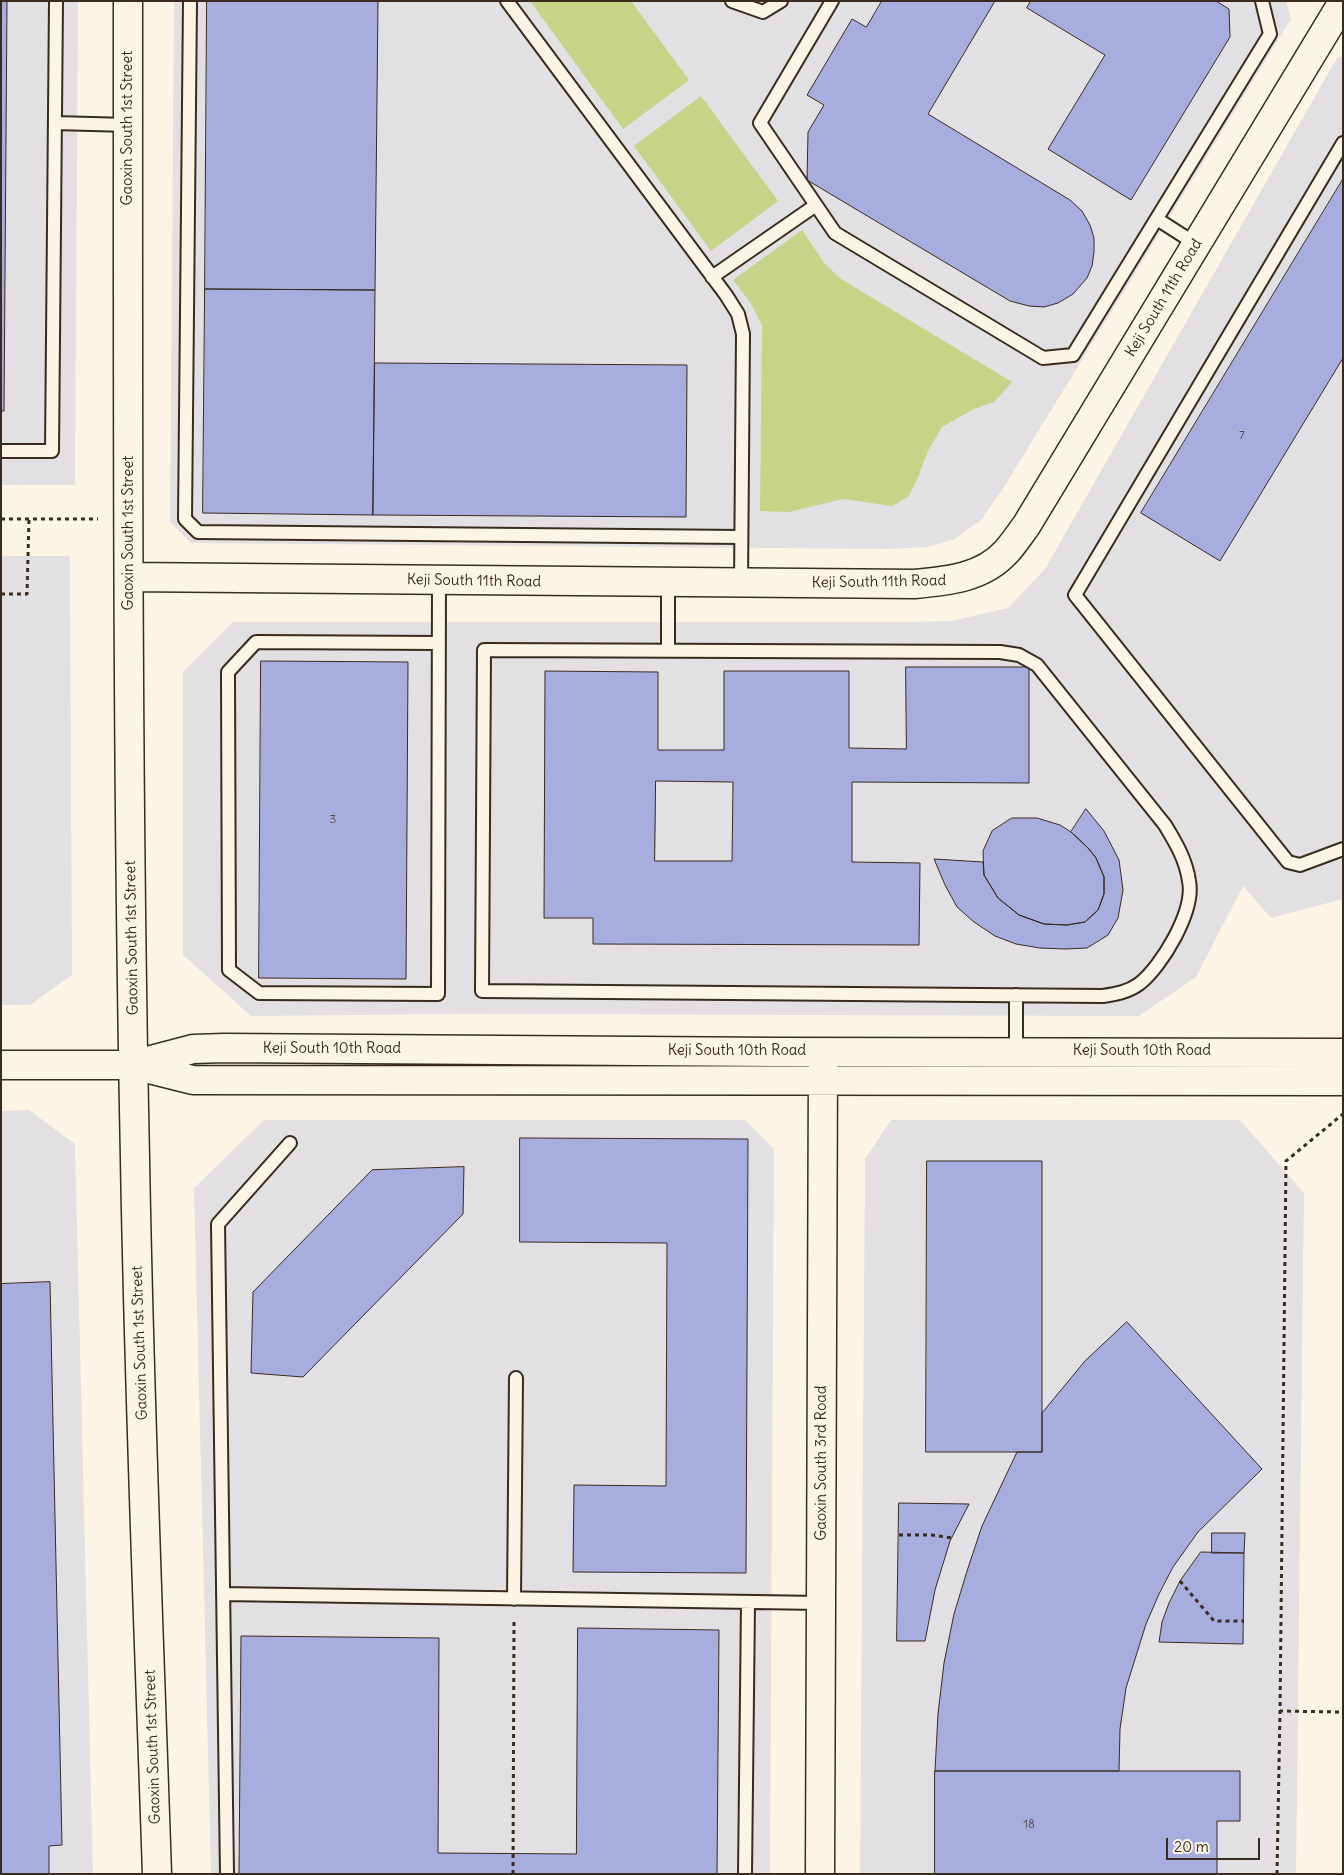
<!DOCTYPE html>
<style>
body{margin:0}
#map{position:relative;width:1344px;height:1875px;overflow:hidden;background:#fcf5e5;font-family:Delius,sans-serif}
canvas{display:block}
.frame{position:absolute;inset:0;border:2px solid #3b2a1e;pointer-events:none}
.scale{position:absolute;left:1166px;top:1838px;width:94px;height:22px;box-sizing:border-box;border:2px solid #3b2a1e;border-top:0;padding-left:6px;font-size:15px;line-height:18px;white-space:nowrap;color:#3b2a1e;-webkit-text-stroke:4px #fcf5e5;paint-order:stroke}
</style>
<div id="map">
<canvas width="1344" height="1875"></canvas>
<div class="frame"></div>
<div class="scale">20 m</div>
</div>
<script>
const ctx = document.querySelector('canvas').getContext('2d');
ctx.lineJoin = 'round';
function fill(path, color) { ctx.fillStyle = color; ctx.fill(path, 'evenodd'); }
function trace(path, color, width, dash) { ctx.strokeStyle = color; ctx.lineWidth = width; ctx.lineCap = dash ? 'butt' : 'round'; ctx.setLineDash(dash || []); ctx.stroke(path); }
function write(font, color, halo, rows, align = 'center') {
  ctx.font = font + ' Delius,sans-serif'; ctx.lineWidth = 4; ctx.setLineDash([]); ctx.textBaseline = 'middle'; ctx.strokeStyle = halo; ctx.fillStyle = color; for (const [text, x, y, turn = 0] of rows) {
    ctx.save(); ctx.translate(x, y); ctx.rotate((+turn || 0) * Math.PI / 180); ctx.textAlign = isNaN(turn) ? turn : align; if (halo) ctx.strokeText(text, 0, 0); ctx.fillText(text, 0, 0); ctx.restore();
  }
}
const built = new Path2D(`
 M 1,1 L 78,1 L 75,485 L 1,485 Z
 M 174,1 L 1286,1 L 1291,19 L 1004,487 L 982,519 L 955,539 L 927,547 L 890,549 L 191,543 L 170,522 Z
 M 1343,56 L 1343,899 L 1271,918 L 1243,886 L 1196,977 L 1139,1016 L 465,1014 L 251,1016 L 183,955 L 183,672 L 233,622 L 898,622 L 952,621 L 1008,608 L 1045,569 L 1337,58 Z
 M 1,556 L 70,556 L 72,975 L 30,1005 L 1,1005 Z
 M 29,1110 L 75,1144 L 93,1874 L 1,1874 L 1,1111 Z
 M 264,1120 L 745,1120 L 774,1149 L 770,1874 L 211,1874 L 194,1188 Z
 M 891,1120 L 1240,1120 L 1304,1193 L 1296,1874 L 860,1874 L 865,1159 Z`);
const green = new Path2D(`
 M 530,1 L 631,1 L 689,80 L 623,129 Z
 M 701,96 L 778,201 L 711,251 L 634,146 Z
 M 802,230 L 824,263 L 841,279 L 1012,382 L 994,402 L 974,409 L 942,427 L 928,451 L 918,477 L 909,496 L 892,506 L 843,499 L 789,512 L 760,511 L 762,325 L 750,302 L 733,280 Z`);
const building = new Path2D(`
 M 1,1 L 7,1 L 4,411 L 1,411 Z
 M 207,1 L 378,1 L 375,290 L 205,289 Z
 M 882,1 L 995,1 L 928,114 L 1070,200 L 1082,211 L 1090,225 L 1094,238 L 1094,252 L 1092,266 L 1087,278 L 1073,294 L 1058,303 L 1044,307 L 1029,306 L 1010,301 L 807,180 L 808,132 L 824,105 L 807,95 L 852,19 L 866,27 Z
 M 1031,1 L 1216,1 L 1229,9 L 1230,37 L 1131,200 L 1048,149 L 1105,55 L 1027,8 Z
 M 1343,179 L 1343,358 L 1220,561 L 1141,513 Z
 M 205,289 L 375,290 L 373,515 L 203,513 Z
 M 375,363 L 687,365 L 686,517 L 373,515 Z
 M 261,661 L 408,662 L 406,979 L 259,978 Z
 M 906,667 L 1029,667 L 1029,783 L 852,782 L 852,862 L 920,863 L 919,945 L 593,944 L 593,918 L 544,918 L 545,671 L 658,672 L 658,750 L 724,750 L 724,671 L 849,671 L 849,748 L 906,749 ZM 656,781 L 733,782 L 732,861 L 655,861 Z
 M 1086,809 L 1104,831 L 1119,860 L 1123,890 L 1118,918 L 1108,935 L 1087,948 L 1065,949 L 1040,948 L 1016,944 L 995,936 L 974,922 L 957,907 L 945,885 L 934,859 L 983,862 L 984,875 L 998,898 L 1019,915 L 1044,924 L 1067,925 L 1085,922 L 1098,910 L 1104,894 L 1104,877 L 1096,858 L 1088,848 L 1071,832 Z
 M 1012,818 L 1037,818 L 1060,825 L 1071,832 L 1088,848 L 1096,858 L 1104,877 L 1104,894 L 1098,910 L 1085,922 L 1067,925 L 1044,924 L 1019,915 L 998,898 L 984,875 L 983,851 L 992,831 Z
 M 520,1138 L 748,1139 L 746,1573 L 573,1572 L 574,1485 L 666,1486 L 667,1243 L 520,1242 Z
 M 927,1161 L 1042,1161 L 1042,1452 L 926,1452 Z
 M 464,1167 L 463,1214 L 303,1377 L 251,1373 L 253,1292 L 372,1170 Z
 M 50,1282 L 62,1845 L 49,1846 L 49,1874 L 1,1874 L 1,1284 Z
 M 1127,1322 L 1262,1469 L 1198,1532 L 1173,1567 L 1159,1594 L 1146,1624 L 1126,1688 L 1120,1729 L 1119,1771 L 935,1771 L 938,1714 L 944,1663 L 954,1614 L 967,1571 L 982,1526 L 1017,1452 L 1042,1452 L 1042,1413 L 1085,1361 Z
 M 899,1503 L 969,1504 L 950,1541 L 935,1590 L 925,1641 L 897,1641 Z
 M 1212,1533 L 1245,1533 L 1244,1553 L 1212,1553 Z
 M 1201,1552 L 1244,1553 L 1243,1644 L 1159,1642 L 1162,1622 L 1169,1603 L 1180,1581 Z
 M 578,1628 L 719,1630 L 717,1874 L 239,1874 L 241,1636 L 439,1638 L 438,1853 L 576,1854 Z
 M 935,1771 L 1240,1771 L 1240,1821 L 1217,1821 L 1217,1874 L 935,1874 Z`);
const path = new Path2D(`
 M 1,519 L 98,519
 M 1,594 L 27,594 L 29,519
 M 899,1535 L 932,1535 L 952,1538
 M 1180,1581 L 1214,1621 L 1244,1621
 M 1339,1712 L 1280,1711 L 1286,1161 L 1343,1114
 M 513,1874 L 514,1620
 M 1277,1874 L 1280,1711`);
const service = new Path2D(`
 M 190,1 L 185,519 L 198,532 L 741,537
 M 507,1 L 726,295 L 738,314 L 743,334 L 741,584
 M 732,1 L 763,12 L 781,1
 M 832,1 L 760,123 L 835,233 L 1043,358 L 1073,355 L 1270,34 L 1262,1
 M 55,123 L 128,125
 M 1343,143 L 1075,595 L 1288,862 L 1300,865 L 1343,849
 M 1157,219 L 1196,244
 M 712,277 L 816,205
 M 1,451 L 52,451 L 56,1
 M 439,643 L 256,642 L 228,672 L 229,970 L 259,993 L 438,994 L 439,580
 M 484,650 L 1000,652 L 1019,655 L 1037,665 L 1165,825 C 1176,843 1186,860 1189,881 C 1195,911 1162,966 1139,984 C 1128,992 1116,994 1103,996 L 482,991 Z
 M 668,650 L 668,583
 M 1016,995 L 1016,1051
 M 223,1594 L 821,1603
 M 514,1599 L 516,1378
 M 227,1874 L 218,1224 L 290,1143
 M 745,1874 L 748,1603`);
const tertiary = new Path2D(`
 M 128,1 C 128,387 127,773 135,1159 C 139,1397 149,1635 157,1874
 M 129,577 L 914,584 C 948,581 983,578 1007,551 C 1014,543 1020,534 1026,526 L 1343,2
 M 136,1064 L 193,1049 L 224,1048 L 778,1052 L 1343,1053
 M 1,1065 L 133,1065 L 193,1080 L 1343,1081
 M 820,1874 L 823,1063`);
const numberNames = [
 ["7",1242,436],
 ["3",333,820],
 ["18",1029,1825]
];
const streetNames = [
 ["Gaoxin South 1st Street",128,128,-90],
 ["Keji South 11th Road",1164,298,-59],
 ["Gaoxin South 1st Street",129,533,-90],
 ["Keji South 11th Road",474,581,1],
 ["Keji South 11th Road",879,582,-1],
 ["Gaoxin South 1st Street",132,938,-91],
 ["Keji South 10th Road",332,1049],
 ["Keji South 10th Road",737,1051],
 ["Keji South 10th Road",1142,1051],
 ["Gaoxin South 1st Street",140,1343,-92],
 ["Gaoxin South 3rd Road",822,1463,-90],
 ["Gaoxin South 1st Street",153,1747,-92]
];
fill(built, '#e2e0e3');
fill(green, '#c6d488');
fill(building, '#a7aedf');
trace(building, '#3b2a1e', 1);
trace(service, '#3b2a1e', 16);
trace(tertiary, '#3b2a1e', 31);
trace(path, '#3b2a1e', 3, [4, 4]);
trace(service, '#fcf5e5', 12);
trace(tertiary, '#fcf5e5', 28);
write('12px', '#564b4e', null, numberNames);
write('15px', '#3b2a1e', '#fcf5e5', streetNames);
</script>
